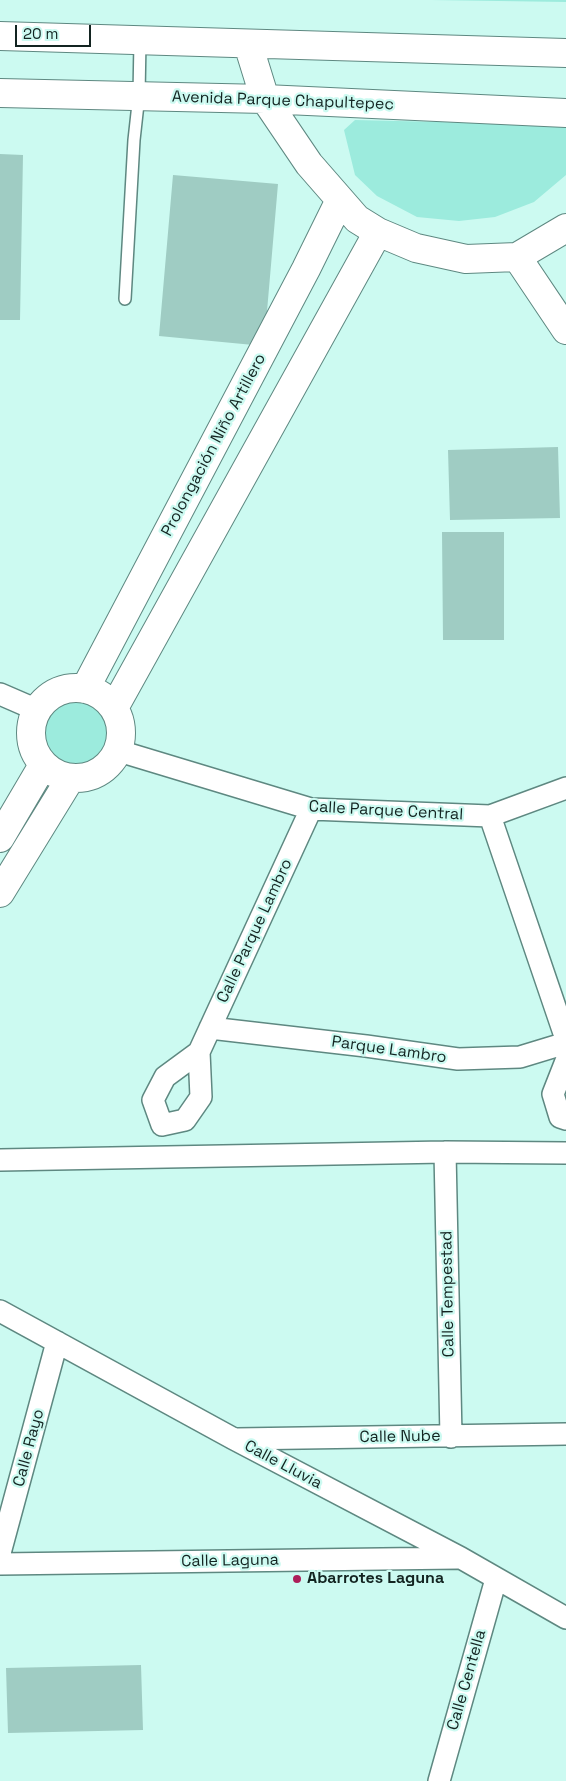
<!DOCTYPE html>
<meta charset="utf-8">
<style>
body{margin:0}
#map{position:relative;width:566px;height:1781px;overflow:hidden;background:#ccfaf1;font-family:"Space Grotesk",sans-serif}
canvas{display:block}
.scale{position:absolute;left:15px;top:25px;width:76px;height:22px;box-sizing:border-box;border:2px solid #132421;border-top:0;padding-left:6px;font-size:15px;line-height:18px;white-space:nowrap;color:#132421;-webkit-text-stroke:4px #ccfaf1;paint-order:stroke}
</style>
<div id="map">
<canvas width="566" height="1781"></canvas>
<div class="scale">20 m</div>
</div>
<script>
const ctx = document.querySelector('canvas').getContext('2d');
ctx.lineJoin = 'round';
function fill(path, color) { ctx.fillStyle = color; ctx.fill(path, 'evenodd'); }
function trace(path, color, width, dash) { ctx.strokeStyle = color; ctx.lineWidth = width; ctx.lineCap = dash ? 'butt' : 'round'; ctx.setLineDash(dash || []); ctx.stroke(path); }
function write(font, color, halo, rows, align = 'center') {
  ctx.font = font + ' "Space Grotesk",sans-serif'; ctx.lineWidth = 4.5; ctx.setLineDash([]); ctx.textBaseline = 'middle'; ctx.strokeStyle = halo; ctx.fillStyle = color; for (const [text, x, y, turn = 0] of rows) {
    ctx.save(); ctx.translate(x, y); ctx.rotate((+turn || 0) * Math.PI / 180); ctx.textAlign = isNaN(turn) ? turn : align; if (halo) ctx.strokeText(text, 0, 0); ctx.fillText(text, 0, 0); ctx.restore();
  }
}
const green = new Path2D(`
 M 431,0 L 566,0 L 566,2 Z
 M 355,120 L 566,125 L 566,175 L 534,202 L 495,217 L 459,221 L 417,217 L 377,196 L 355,175 L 344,130 Z
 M31 733a45 45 0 1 1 90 0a45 45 0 1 1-90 0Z`);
const building = new Path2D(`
 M 0,154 L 23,155 L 20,320 L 0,320 Z
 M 173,175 L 278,184 L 264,346 L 159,336 Z
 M 558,447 L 560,518 L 450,520 L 448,450 Z
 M 442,532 L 504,532 L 504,640 L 443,640 Z
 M 141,1665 L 143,1730 L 8,1733 L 6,1668 Z`);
const lane = new Path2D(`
 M 125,299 L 134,140 L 139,95 L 140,41`);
const street = new Path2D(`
 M 0,694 L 37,710
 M 119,751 L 311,809 L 490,816 L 566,788
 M 490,816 L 566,1039
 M 210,1028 L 366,1046 L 458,1059 L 520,1057 L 566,1043
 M 199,1052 L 165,1077 L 153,1100 L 162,1125 L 185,1120 L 201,1097 L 199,1052 L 311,809
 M 566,1061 L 553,1094 L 560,1117 L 566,1119
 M 445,1152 L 451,1437
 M 0,1160 L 445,1152 L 566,1153
 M 0,1311 L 234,1439 L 461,1558 L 566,1618
 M 237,1439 L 566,1434
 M 0,1553 L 57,1342
 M 0,1564 L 458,1558
 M 439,1781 L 496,1579`);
const secondary = new Path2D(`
 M 0,36 L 566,53
 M 248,44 L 265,99 L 309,164 L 357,219 L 378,232 L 416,248 L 466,259 L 517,257 L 566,228
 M 0,93 L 265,99 L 566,113
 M 517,257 L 566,330
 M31 733a45 45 0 1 1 90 0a45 45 0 1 1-90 0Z
 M 85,689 L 306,269 L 340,200
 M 114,708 L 378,232
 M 0,838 L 43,765
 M 0,893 L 70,779`);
const markers = [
 [297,1579,5,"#ac1e59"]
];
const streetNames = [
 ["Avenida Parque Chapultepec",283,101,2],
 ["Prolongación Niño Artillero",214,445,-62],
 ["Calle Parque Central",386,811,3],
 ["Calle Parque Lambro",255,931,-65],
 ["Parque Lambro",389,1050,8],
 ["Calle Tempestad",448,1294,-91],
 ["Calle Nube",400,1437,-1],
 ["Calle Rayo",29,1448,-75],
 ["Calle Lluvia",283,1465,28],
 ["Calle Laguna",230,1561,-1],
 ["Calle Centella",467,1680,-74]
];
const poiNames = [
 ["Abarrotes Laguna",307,1579]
];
fill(green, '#9cebdd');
fill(building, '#9fccc3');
trace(lane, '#5e8881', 14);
trace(street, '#5e8881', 24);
trace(secondary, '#5e8881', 30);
trace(lane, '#fff', 11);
trace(street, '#fff', 21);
trace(secondary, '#fff', 28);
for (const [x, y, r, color] of markers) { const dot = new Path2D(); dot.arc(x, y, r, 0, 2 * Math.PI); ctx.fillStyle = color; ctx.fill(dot); trace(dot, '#ccfaf1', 2); }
write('16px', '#132421', '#ccfaf1', streetNames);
write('bold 16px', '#132421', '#ccfaf1', poiNames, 'left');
</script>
